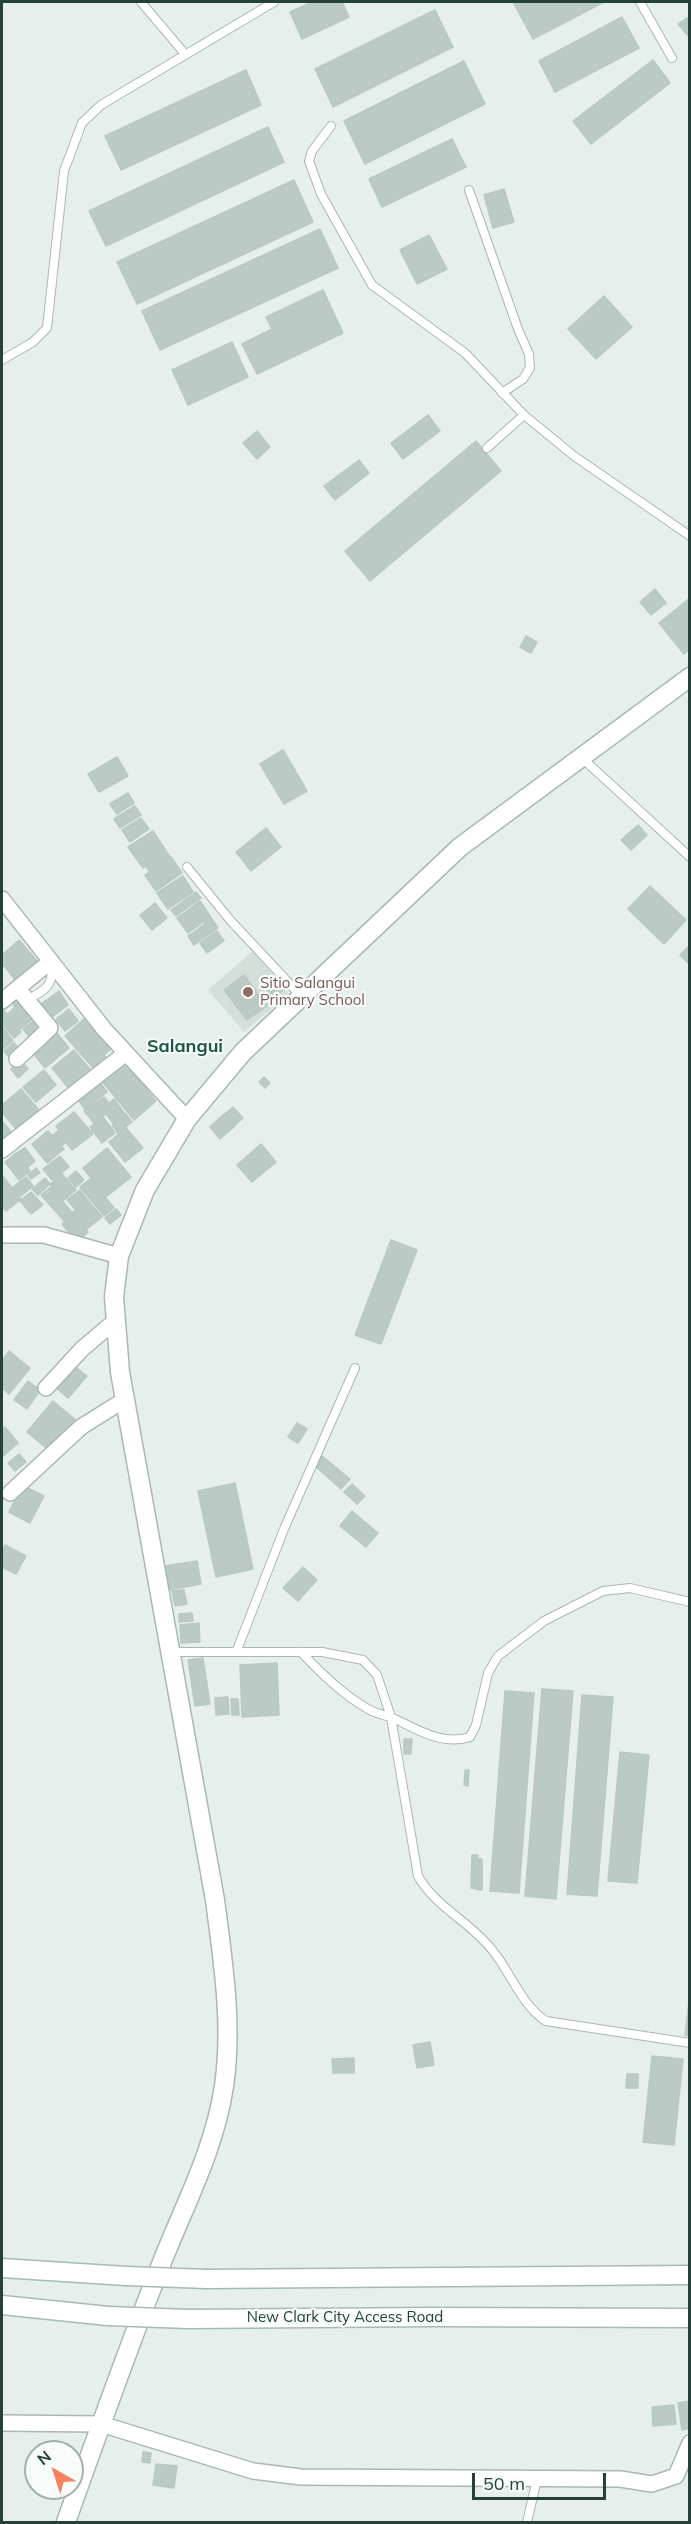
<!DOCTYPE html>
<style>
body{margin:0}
#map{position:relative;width:691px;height:2524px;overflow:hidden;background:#e6efeb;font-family:Mulish,sans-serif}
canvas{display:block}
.frame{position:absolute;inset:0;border:3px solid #24423a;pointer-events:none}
.north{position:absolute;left:24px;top:2440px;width:60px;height:60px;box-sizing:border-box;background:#f7fbf9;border:2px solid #a3b1ad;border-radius:50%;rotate:321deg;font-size:16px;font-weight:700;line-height:24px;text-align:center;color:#24423a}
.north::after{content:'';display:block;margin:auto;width:21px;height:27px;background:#f4845f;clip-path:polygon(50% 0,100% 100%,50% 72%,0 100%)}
.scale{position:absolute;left:472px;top:2473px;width:134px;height:27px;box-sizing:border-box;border:3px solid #24423a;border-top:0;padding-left:8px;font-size:18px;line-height:21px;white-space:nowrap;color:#24423a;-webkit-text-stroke:4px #f7fbf9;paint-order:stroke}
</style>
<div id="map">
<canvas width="691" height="2524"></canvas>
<div class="frame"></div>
<div class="north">N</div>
<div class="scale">50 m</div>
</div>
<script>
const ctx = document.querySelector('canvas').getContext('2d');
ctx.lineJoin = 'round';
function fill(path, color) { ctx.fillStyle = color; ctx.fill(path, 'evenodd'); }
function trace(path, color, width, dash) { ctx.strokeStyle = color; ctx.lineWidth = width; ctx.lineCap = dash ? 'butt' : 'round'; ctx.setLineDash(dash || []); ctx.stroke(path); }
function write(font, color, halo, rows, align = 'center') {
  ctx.font = font + ' Mulish,sans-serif'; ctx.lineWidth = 4.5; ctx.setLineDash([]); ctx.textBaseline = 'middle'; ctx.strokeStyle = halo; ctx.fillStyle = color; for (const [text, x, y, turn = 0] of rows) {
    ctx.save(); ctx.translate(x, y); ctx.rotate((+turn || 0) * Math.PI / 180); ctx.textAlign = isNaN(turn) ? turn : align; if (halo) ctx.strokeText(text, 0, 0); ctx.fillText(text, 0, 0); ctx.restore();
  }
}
const built = new Path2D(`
 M 253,951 L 289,994 L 244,1032 L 208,990 Z`);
const building = new Path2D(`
 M 312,2 L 342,2 L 349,17 L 302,39 L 290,12 Z
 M 513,2 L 604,2 L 533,39 Z
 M 435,10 L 453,47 L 333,107 L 315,69 Z
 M 690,16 L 690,38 L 678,24 Z
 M 622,17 L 639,48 L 555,92 L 539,61 Z
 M 653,60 L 670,83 L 591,144 L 573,121 Z
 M 464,61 L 485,104 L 365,164 L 344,121 Z
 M 246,70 L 261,105 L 121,170 L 105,136 Z
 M 268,127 L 284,162 L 106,246 L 89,211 Z
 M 452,139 L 466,167 L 382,207 L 369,179 Z
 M 294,180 L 313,222 L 137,304 L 117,262 Z
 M 504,189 L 514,222 L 493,228 L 484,195 Z
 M 320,229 L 338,268 L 160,350 L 142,311 Z
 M 429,235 L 447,269 L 417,284 L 400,250 Z
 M 323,290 L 343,333 L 257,374 L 242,344 L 272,329 L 266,317 Z
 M 604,296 L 632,327 L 596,359 L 568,329 Z
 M 232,342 L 248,377 L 188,405 L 172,370 Z
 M 428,415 L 440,431 L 403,459 L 391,443 Z
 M 257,431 L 270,447 L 257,459 L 243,443 Z
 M 476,441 L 501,471 L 370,581 L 345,551 Z
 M 359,460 L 369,473 L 335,500 L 324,486 Z
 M 655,589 L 666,603 L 651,615 L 640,602 Z
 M 690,598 L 690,649 L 684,654 L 659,623 Z
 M 526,636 L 537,642 L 531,653 L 520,647 Z
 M 283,750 L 307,791 L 284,804 L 260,764 Z
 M 117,757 L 128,776 L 99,792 L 88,774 Z
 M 128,793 L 134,803 L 117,814 L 110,804 Z
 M 135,806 L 141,815 L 120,828 L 114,819 Z
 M 141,818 L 149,829 L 130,842 L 122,830 Z
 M 638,825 L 647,835 L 631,850 L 621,840 Z
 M 266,828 L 281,847 L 251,871 L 236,852 Z
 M 153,831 L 170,857 L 149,871 L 146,866 L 143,868 L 128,847 Z
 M 171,857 L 182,873 L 156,891 L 145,875 Z
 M 183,876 L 193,892 L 168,909 L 157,893 Z
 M 650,886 L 686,920 L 664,944 L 628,909 Z
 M 196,892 L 201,898 L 176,916 L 171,910 Z
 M 200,901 L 218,928 L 194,945 L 188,936 L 205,924 L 192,907 Z
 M 155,903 L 167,918 L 152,930 L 140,915 Z
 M 191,908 L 202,923 L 188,933 L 177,918 Z
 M 217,931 L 224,941 L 207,953 L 200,943 Z
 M 19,940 L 38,962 L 16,981 L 2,963 L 2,955 Z
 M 690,945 L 690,965 L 680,955 Z
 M 244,975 L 267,1006 L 247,1020 L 224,990 Z
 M 277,983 L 283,990 L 273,998 L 267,992 Z
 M 59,991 L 68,1005 L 51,1018 L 41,1004 Z
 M 22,997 L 37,1015 L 20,1029 L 8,1014 L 15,1007 L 13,1004 Z
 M 3,1009 L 21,1032 L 14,1038 L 2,1023 Z
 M 69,1009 L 78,1021 L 65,1031 L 56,1019 Z
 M 38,1017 L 48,1028 L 33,1041 L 23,1029 Z
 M 86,1017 L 113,1047 L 104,1055 L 108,1060 L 96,1071 L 65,1036 Z
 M 2,1026 L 13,1041 L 2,1050 Z
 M 57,1033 L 69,1048 L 45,1068 L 33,1053 Z
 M 14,1043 L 19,1049 L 9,1057 L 4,1051 Z
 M 74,1050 L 93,1073 L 71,1091 L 52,1068 Z
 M 21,1061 L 28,1069 L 18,1078 L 11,1069 Z
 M 124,1061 L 156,1101 L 134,1120 L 101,1080 Z
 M 44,1070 L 56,1085 L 36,1102 L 23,1087 Z
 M 264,1077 L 270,1083 L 265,1088 L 259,1082 Z
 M 99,1081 L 107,1092 L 85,1109 L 77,1098 Z
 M 21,1089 L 39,1110 L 16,1129 L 2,1112 L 2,1105 Z
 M 104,1097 L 109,1103 L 114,1099 L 125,1114 L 113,1123 L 106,1114 L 94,1123 L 84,1111 Z
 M 233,1107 L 243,1118 L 235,1125 L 225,1114 Z
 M 74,1112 L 93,1134 L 72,1150 L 66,1142 L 62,1146 L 53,1135 L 59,1130 L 56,1126 Z
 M 126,1114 L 132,1122 L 118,1133 L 112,1125 Z
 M 224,1114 L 235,1126 L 220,1139 L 210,1127 Z
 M 103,1117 L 115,1133 L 102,1143 L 90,1127 Z
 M 2,1121 L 11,1132 L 2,1140 Z
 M 126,1128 L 143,1148 L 125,1162 L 109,1142 Z
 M 48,1131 L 64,1149 L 47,1163 L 32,1144 Z
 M 261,1144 L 276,1162 L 252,1182 L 237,1165 Z
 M 25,1148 L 35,1161 L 28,1167 L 17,1153 Z
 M 107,1148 L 131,1177 L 106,1197 L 83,1168 Z
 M 16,1153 L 30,1171 L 19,1180 L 5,1162 Z
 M 60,1156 L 69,1167 L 52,1180 L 43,1169 Z
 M 36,1168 L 40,1173 L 31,1179 L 28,1175 Z
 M 76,1171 L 84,1180 L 76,1187 L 68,1178 Z
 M 62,1174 L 76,1190 L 64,1200 L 50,1184 Z
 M 2,1175 L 21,1199 L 6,1211 L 2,1206 Z
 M 26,1177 L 33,1186 L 21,1196 L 13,1187 Z
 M 45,1178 L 50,1184 L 38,1195 L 32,1189 Z
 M 90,1179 L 100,1192 L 90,1199 L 80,1187 Z
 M 51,1187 L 73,1214 L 64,1221 L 41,1195 Z
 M 80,1190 L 87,1199 L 75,1209 L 67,1200 Z
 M 31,1192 L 43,1205 L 31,1214 L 20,1201 Z
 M 101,1192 L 114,1208 L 104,1216 L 91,1200 Z
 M 88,1200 L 102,1217 L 87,1229 L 73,1212 Z
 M 116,1209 L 121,1215 L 110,1224 L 105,1218 Z
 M 73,1214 L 88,1232 L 77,1242 L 62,1224 Z
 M 391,1240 L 417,1250 L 381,1344 L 355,1335 Z
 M 9,1351 L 30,1368 L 9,1394 L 2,1388 L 2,1361 Z
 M 73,1365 L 87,1376 L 68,1398 L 55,1387 Z
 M 28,1381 L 40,1390 L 27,1409 L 14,1400 Z
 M 53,1401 L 77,1421 L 51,1452 L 27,1432 Z
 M 297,1423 L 307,1429 L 298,1443 L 288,1437 Z
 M 5,1427 L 18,1443 L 2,1457 L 2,1430 Z
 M 19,1454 L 26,1462 L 15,1471 L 8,1463 Z
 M 322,1456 L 350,1479 L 341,1489 L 314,1465 Z
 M 235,1483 L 253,1569 L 216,1577 L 198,1491 Z
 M 352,1484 L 365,1496 L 357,1504 L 344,1492 Z
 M 22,1485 L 44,1496 L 30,1523 L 9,1512 Z
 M 352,1511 L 378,1533 L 366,1547 L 340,1526 Z
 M 5,1545 L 26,1556 L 16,1574 L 2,1567 L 2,1552 Z
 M 197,1561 L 201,1584 L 169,1590 L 165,1566 Z
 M 303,1567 L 317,1580 L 298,1601 L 283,1588 Z
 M 184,1590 L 187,1604 L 175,1606 L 172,1591 Z
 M 192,1613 L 193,1621 L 179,1622 L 179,1614 Z
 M 199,1623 L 200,1642 L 181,1643 L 180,1625 Z
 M 203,1658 L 210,1704 L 195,1706 L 188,1660 Z
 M 277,1663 L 279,1715 L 242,1717 L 240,1665 Z
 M 542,1689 L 573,1691 L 556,1899 L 525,1896 Z
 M 505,1691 L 534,1693 L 519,1893 L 490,1891 Z
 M 582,1695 L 613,1697 L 597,1896 L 567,1894 Z
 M 228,1697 L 229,1714 L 216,1715 L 215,1698 Z
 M 231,1699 L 238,1699 L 239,1715 L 232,1715 Z
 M 404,1739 L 412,1739 L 411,1754 L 404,1754 Z
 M 620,1752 L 649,1755 L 637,1883 L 608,1881 Z
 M 465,1770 L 469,1770 L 468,1786 L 464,1785 Z
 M 472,1855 L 478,1855 L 477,1889 L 471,1888 Z
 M 479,1859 L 482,1859 L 482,1890 L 478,1890 Z
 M 690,1994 L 690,2036 L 685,2035 Z
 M 430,2042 L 434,2065 L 417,2068 L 413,2045 Z
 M 652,2056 L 683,2059 L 674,2145 L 643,2142 Z
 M 354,2058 L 354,2073 L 333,2073 L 332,2059 Z
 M 627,2074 L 638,2074 L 638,2088 L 626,2088 Z
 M 690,2401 L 690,2428 L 682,2430 L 678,2403 Z
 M 674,2405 L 676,2424 L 653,2426 L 652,2407 Z
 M 143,2452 L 151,2453 L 150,2463 L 142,2462 Z
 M 156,2464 L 177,2466 L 174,2488 L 153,2485 Z`);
const service = new Path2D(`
 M 141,2 L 185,54
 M 640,2 L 672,58
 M 331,126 L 312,151 L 309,161 L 321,194 L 372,285 L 465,353 L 524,415 L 574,456 L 690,536
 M 469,190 L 518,329 L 529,354 L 530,368 L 523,379 L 502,393
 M 2,360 L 33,342 L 47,328 L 64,171 L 82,123 L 101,105 L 274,2
 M 487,448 L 524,415
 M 582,758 L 690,857
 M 187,867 L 230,920 L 301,996
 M 28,999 C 43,992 56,984 50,966
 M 237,1650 L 284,1529 L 355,1368
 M 171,1652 L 322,1652 L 363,1660 L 377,1675 L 391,1717 L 418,1876 C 436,1908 471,1922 493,1951 C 511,1973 522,2006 546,2021 L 690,2043
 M 301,1652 C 321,1673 342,1694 368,1709 C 376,1714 386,1715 395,1719 C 418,1730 443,1746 470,1737 L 476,1725 L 488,1673 L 498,1656 L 544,1621 L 603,1591 L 630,1588 L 690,1602
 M 527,2522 L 537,2479`);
const minor = new Path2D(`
 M 2,899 L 104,1029 L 187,1119
 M 2,1001 L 51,961
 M 17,1059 L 50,1028 L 18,989
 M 2,1150 L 126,1053
 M 2,1235 L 44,1235 L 119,1256
 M 46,1388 L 82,1349 L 115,1321
 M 10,1493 L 81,1427 L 124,1400
 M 2,2423 L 101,2424 L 253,2471 L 301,2477 L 620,2479 L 652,2484 L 676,2476 L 690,2443`);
const tertiary = new Path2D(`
 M 66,2522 C 97,2435 128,2348 162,2262 C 185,2204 215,2148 224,2086 C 233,2024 223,1962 215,1900 L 120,1372 L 114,1297 L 119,1256 L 145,1190 L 187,1119 L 243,1052 L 460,847 L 690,677`);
const secondary = new Path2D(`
 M 2,2268 L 126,2276
 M 207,2279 L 690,2275
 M 2,2305 L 108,2316
 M 188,2319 L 432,2317 L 690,2318`);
const secondaryBridge = new Path2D(`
 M 126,2276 L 207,2279
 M 108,2316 L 188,2319`);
const markers = [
 [248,992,6,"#8d6e63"]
];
const educationNames = [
 ["Sitio Salangui",260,983],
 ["Primary School",260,1000]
];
const streetNames = [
 ["New Clark City Access Road",345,2317]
];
const quarterNames = [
 ["Salangui",185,1047]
];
fill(built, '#d4dfda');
fill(building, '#bbcac4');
trace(building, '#b8c9c2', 1.5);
trace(service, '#a8b8b2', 10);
trace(minor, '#a8b8b2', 18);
trace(tertiary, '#a8b8b2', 21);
trace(secondary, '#a4bbb3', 21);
trace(service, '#fff', 8);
trace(minor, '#fff', 15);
trace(tertiary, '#fff', 18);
trace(secondary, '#fff', 18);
trace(secondaryBridge, '#a4bbb3', 21, []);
trace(secondaryBridge, '#fff', 18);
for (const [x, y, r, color] of markers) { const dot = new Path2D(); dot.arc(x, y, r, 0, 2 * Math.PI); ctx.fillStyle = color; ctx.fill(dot); trace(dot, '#f7fbf9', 2); }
write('15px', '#785e54', '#f7fbf9', educationNames, 'left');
write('15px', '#24423a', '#f7fbf9', streetNames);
write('bold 18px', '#1f5548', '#f7fbf9', quarterNames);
</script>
